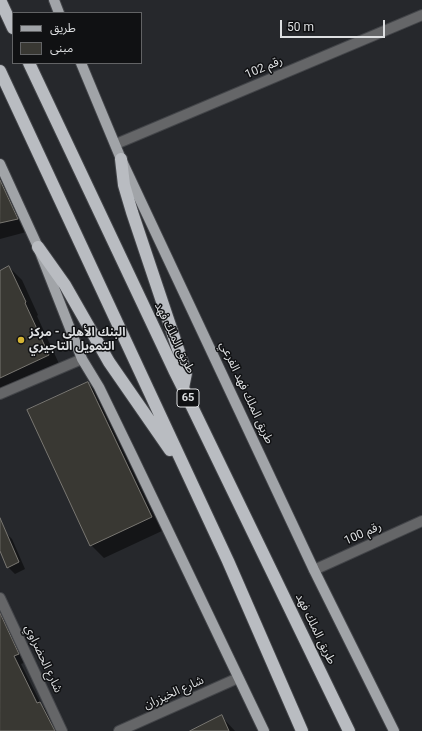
<!DOCTYPE html>
<meta charset="utf-8">
<style>
body{margin:0}
#map{position:relative;width:422px;height:731px;overflow:hidden;background:#26282c;font-family:Roboto,"Noto Sans Arabic",sans-serif}
canvas{display:block}
.legend{position:absolute;left:12px;top:12px;width:130px;height:52px;box-sizing:border-box;background:#101113;border:1px solid #626365;margin:0;padding:5px 7px;list-style:none;font-size:12px;color:#dddfe1}
.legend li{display:flex;align-items:center;gap:8px;height:20px}
.legend b{width:20px;border:1px solid #626365}
.scale{position:absolute;left:280px;top:20px;width:105px;height:18px;box-sizing:border-box;border:2px solid #dddfe1;border-top:0;padding-left:5px;font-size:12px;line-height:14px;white-space:nowrap;color:#dddfe1;-webkit-text-stroke:3px #101113;paint-order:stroke}
</style>
<div id="map">
<canvas width="422" height="731"></canvas>
<ul class="legend">
<li><b style="height:5px;background:#a1a4a8"></b>طريق</li>
<li><b style="height:11px;background:#393833"></b>مبنى</li>
</ul>
<div class="scale">50 m</div>
</div>
<script>
const ctx = document.querySelector('canvas').getContext('2d');
ctx.lineJoin = 'round';
function fill(path, color) { ctx.fillStyle = color; ctx.fill(path, 'evenodd'); }
function trace(path, color, width, dash) { ctx.strokeStyle = color; ctx.lineWidth = width; ctx.lineCap = dash ? 'butt' : 'round'; ctx.setLineDash(dash || []); ctx.stroke(path); }
function write(font, color, halo, rows, align = 'center') {
  ctx.font = font + ' Roboto,"Noto Sans Arabic",sans-serif'; ctx.lineWidth = 3; ctx.setLineDash([]); ctx.textBaseline = 'middle'; ctx.strokeStyle = halo; ctx.fillStyle = color; for (const [text, x, y, turn = 0] of rows) {
    ctx.save(); ctx.translate(x, y); ctx.rotate((+turn || 0) * Math.PI / 180); ctx.textAlign = isNaN(turn) ? turn : align; if (halo) ctx.strokeText(text, 0, 0); ctx.fillText(text, 0, 0); ctx.restore();
  }
}
const shadow = new Path2D(`
 M 0,170 L 30,231 L 0,239 Z
 M 9,267 L 22,280 L 38,315 L 37,316 L 61,368 L 0,391 L 0,272 Z
 M 88,383 L 101,396 L 164,530 L 104,558 L 91,545 Z
 M 5,532 L 12,539 L 25,569 L 15,574 L 8,567 L 0,549 L 0,535 Z
 M 0,604 L 26,662 L 21,664 L 41,704 L 47,711 L 58,731 L 0,731 Z
 M 222,717 L 235,731 L 192,731 Z`);
const building = new Path2D(`
 M 0,180 L 18,219 L 0,223 Z
 M 9,266 L 26,302 L 25,303 L 49,355 L 0,378 L 0,271 Z
 M 88,382 L 152,517 L 90,546 L 27,410 Z
 M 0,518 L 19,562 L 7,568 L 0,551 Z
 M 0,613 L 19,654 L 14,656 L 37,703 L 40,702 L 55,731 L 0,731 Z
 M 222,715 L 229,731 L 190,731 Z`);
const minor = new Path2D(`
 M 116,144 L 422,15
 M 0,394 L 82,359
 M 314,570 L 422,521
 M 0,598 L 62,731
 M 119,731 L 238,678`);
const primary = new Path2D(`
 M 54,0 L 59,13
 M 81,63 L 121,159 L 314,570 L 394,731
 M 0,164 L 38,247 L 82,359 L 99,387 L 132,455 L 264,731`);
const motorway = new Path2D(`
 M 0,0 L 13,28
 M 29,63 L 174,370 L 183,388 L 349,731
 M 0,71 L 228,561 L 302,731
 M 121,159 L 124,185 L 132,212 L 186,373 L 183,388
 M 38,247 L 65,285 L 109,362 L 170,450`);
const markers = [
 [21,340,4,"#d6b534"]
];
const shields = [
 [188,398,22]
];
const shieldNames = [
 ["65",188,398]
];
const streetNames = [
 ["رقم 102",264,68,-23],
 ["طريق الملك فهد",174,338,64],
 ["طريق الملك فهد الفرعي",246,393,65],
 ["رقم 100",363,534,-24],
 ["طريق الملك فهد",315,629,64],
 ["شارع الحضراوي",43,659,65],
 ["شارع الخيزران",174,693,-24]
];
const poiNames = [
 ["البنك الأهلي - مركز",29,333],
 ["التمويل التاجيري",29,347]
];
fill(shadow, '#0007');
fill(building, '#393833');
trace(building, '#797772', 1);
trace(minor, '#434549', 12);
trace(primary, '#434549', 12);
trace(motorway, '#434549', 14);
trace(minor, '#656668', 10);
trace(primary, '#a1a4a8', 10);
trace(motorway, '#b9bcc1', 12);
for (const [x, y, r, color] of markers) { const dot = new Path2D(); dot.arc(x, y, r, 0, 2 * Math.PI); ctx.fillStyle = color; ctx.fill(dot); trace(dot, '#101113', 1.5); }
for (const [x, y, w] of shields) { const box = new Path2D(); box.roundRect(x - w / 2, y - 9, w, 18, 3); ctx.fillStyle = '#101113'; ctx.fill(box); trace(box, '#dddfe1', 1); }
write('bold 11px', '#dddfe1', null, shieldNames);
write('12px', '#dddfe1', '#101113', streetNames);
write('bold 12px', '#dddfe1', '#101113', poiNames, 'left');
</script>
